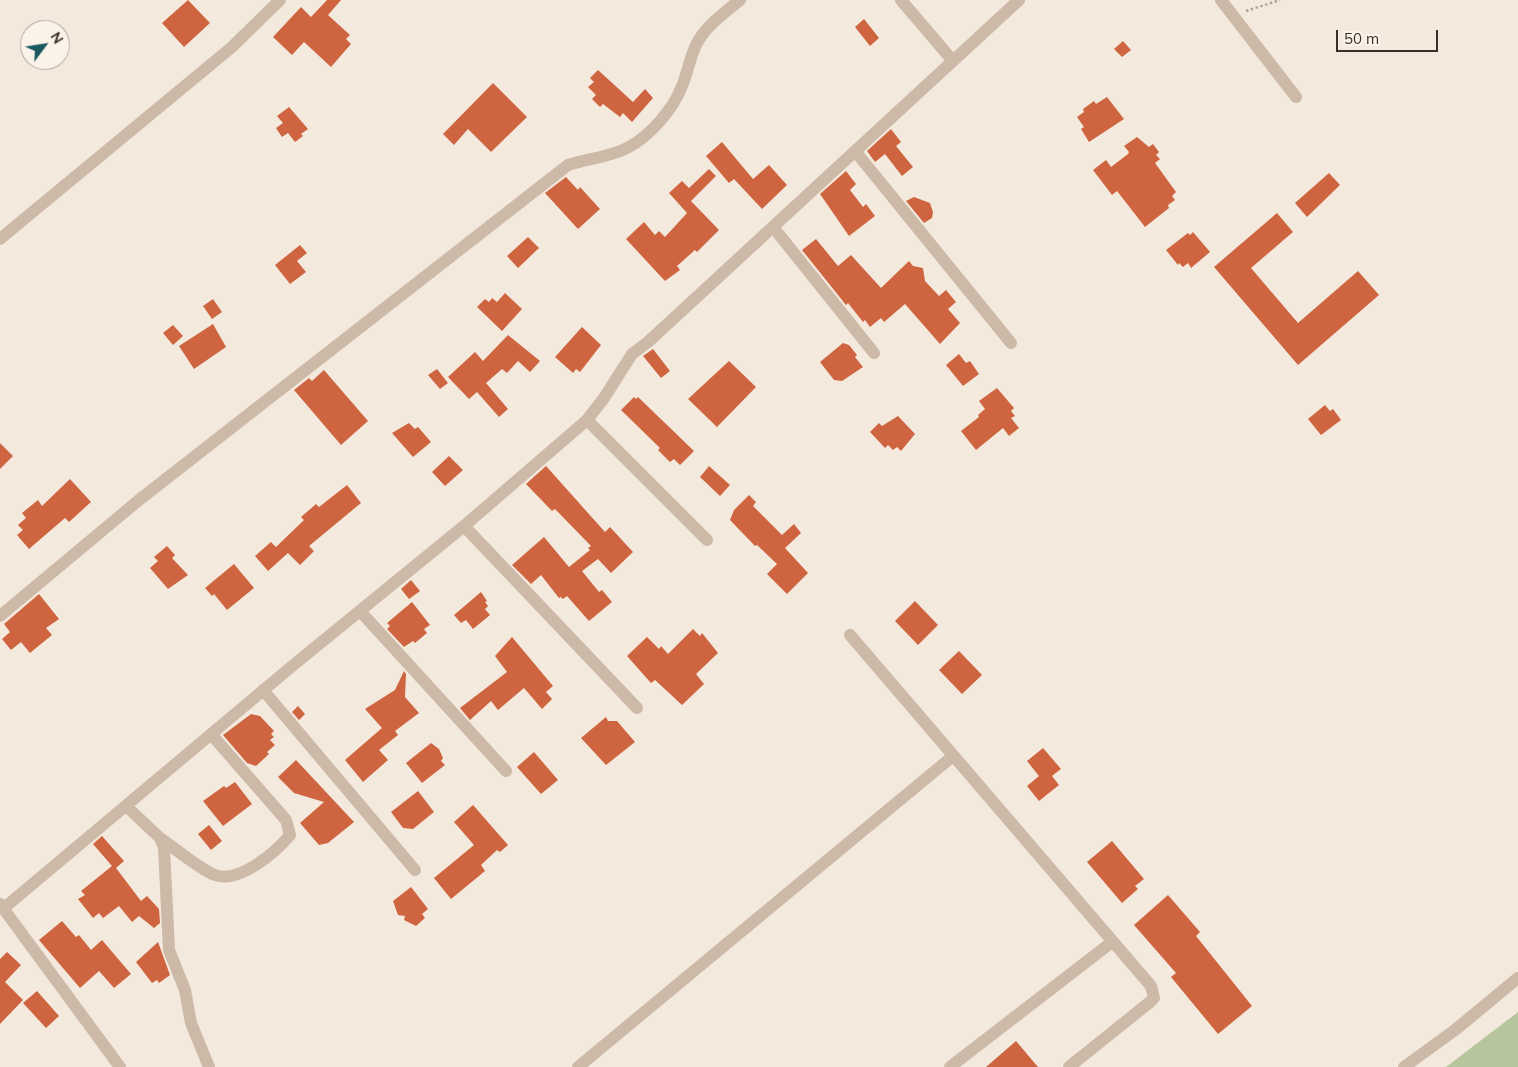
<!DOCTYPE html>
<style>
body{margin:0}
#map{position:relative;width:1518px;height:1067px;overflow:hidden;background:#f4e9dd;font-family:Mulish,sans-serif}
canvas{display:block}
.north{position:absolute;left:20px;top:20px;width:50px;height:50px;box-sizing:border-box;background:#fbf3ea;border:1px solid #ada49c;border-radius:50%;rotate:59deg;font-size:14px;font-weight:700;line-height:20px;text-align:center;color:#392e28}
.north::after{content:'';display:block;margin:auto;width:18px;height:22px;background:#1a595f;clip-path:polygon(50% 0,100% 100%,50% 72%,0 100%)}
.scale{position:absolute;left:1336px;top:30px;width:102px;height:22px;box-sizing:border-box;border:2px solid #392e28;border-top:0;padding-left:6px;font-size:15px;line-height:18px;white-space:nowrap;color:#392e28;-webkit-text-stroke:4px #fbf3ea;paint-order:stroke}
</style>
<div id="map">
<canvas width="1518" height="1067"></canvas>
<div class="north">N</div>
<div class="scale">50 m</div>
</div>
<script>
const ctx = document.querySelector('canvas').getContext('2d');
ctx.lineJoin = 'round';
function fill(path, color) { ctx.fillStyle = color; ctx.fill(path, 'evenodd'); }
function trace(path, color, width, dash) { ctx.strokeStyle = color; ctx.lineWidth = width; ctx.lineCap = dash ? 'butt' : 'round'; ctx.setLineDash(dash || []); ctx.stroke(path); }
const green = new Path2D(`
 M 1518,1012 L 1518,1067 L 1446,1067 Z`);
const building = new Path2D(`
 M 188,0 L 210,23 L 184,47 L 162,23 Z
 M 327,0 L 341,0 L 328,15 L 350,35 L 346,39 L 351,44 L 331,67 L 304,42 L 292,55 L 273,37 L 301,7 L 311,17 Z
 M 864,19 L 879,38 L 870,46 L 855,27 Z
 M 1123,41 L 1131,50 L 1122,57 L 1114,49 Z
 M 598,70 L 633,102 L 645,89 L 653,98 L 632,122 L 623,113 L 620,117 L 603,104 L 600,107 L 592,99 L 596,95 L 588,87 L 594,82 L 590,78 Z
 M 493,83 L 527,117 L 491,152 L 468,129 L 454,145 L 443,134 Z
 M 1107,97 L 1124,119 L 1089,142 L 1081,129 L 1084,127 L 1077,117 L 1084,112 L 1083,109 L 1094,101 L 1096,104 Z
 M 289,107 L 308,129 L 301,134 L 303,136 L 295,142 L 288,133 L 282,137 L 276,128 L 283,123 L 277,116 Z
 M 891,129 L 901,142 L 896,146 L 913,167 L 902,176 L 885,154 L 875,162 L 867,151 Z
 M 1137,137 L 1149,147 L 1153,144 L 1159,152 L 1156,155 L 1160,159 L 1155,163 L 1176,192 L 1172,196 L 1175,200 L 1168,205 L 1169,208 L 1145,227 L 1117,191 L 1112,195 L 1093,170 L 1106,160 L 1111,167 L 1128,154 L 1129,152 L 1124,146 Z
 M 722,142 L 753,179 L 769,165 L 787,185 L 762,209 L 734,179 L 729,183 L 706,156 Z
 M 709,169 L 716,176 L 691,201 L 719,230 L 697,252 L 695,250 L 677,266 L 680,270 L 665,281 L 626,239 L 644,222 L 655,235 L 659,231 L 665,237 L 687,213 L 669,193 L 682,181 L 689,188 Z
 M 846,171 L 856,184 L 850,190 L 863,207 L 866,204 L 875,216 L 849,236 L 820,194 Z
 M 1329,173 L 1340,185 L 1307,217 L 1295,203 Z
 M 566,177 L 578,190 L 580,187 L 600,209 L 578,229 L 545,193 Z
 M 914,197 L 930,203 L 933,212 L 932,218 L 924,223 L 906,201 Z
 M 1277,213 L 1293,232 L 1251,268 L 1298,323 L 1358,271 L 1379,295 L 1298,365 L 1214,267 Z
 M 1193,232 L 1210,252 L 1191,268 L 1188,263 L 1183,267 L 1179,263 L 1178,265 L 1166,250 L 1188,233 L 1190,235 Z
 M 528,237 L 539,248 L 518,268 L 507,256 Z
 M 816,239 L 838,266 L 851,255 L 881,288 L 909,261 L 913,266 L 923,268 L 925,281 L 939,296 L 946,290 L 956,302 L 948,309 L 960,323 L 940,344 L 905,304 L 884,322 L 881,318 L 870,327 L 865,320 L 863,322 L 848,303 L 846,305 L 802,250 Z
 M 300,245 L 307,253 L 297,261 L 306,272 L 290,284 L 275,265 Z
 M 505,293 L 522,309 L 502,331 L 477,307 L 485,299 L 489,302 L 492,298 L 497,302 Z
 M 213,299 L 222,312 L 212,319 L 203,306 Z
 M 213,324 L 226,347 L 194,369 L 179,346 Z
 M 173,325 L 183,336 L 173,345 L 163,333 Z
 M 582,327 L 601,345 L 580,372 L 576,369 L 573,373 L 555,357 Z
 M 508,335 L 540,361 L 530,372 L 518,361 L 507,373 L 502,369 L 486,383 L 508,409 L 499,417 L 477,392 L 469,399 L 448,377 L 475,352 L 483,361 Z
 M 843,343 L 849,345 L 857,355 L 855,357 L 863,367 L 842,381 L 834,380 L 820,362 Z
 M 653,349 L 670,371 L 661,378 L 643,356 Z
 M 959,354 L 966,363 L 970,361 L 979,374 L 963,386 L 946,365 Z
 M 729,361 L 756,387 L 717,427 L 688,399 Z
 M 437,369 L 448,383 L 440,389 L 428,375 Z
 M 324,370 L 368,421 L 341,445 L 294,390 L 309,378 L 312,381 Z
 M 997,388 L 1014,408 L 1011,411 L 1015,416 L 1011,418 L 1019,428 L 1009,436 L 1003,428 L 976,450 L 961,431 L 979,417 L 978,415 L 985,409 L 979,401 Z
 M 634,397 L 636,399 L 638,397 L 694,451 L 680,465 L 674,459 L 670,462 L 658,450 L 660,448 L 621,410 Z
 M 1325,405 L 1330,411 L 1333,409 L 1341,420 L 1321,435 L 1308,419 Z
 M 898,416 L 915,434 L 901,451 L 897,447 L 893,450 L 888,445 L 885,448 L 870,432 L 879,423 L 882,426 Z
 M 409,423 L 415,429 L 418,427 L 431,442 L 413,457 L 392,433 Z
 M 0,443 L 13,456 L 0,469 Z
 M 449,456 L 463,470 L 445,486 L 432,472 Z
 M 546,466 L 605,532 L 610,527 L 633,552 L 611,573 L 598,559 L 582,571 L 599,592 L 602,590 L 612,602 L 589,621 L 567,596 L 563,599 L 561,597 L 559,598 L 541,575 L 531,584 L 512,565 L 544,537 L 569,567 L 590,550 L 588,548 L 591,546 L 555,509 L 552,511 L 526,484 Z
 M 709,466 L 730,485 L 720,496 L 700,477 Z
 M 70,479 L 91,502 L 69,522 L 65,518 L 29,549 L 17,535 L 23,530 L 18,525 L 26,518 L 22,513 L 38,500 L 42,506 Z
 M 347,485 L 361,503 L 309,546 L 314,551 L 300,565 L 288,553 L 268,571 L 255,556 L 271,542 L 276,547 L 304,520 L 301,517 L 316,504 L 319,507 Z
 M 749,495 L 756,502 L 753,506 L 782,535 L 794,524 L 801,533 L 785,548 L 808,573 L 787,594 L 767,574 L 777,564 L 757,545 L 755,546 L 730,520 L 734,510 Z
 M 167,546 L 175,555 L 172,558 L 188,575 L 168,589 L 150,568 L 158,561 L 154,557 Z
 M 234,564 L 254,588 L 227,610 L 214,594 L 212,596 L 205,588 Z
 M 411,580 L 420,591 L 409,599 L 401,589 Z
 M 481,592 L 487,601 L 485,602 L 488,606 L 485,609 L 490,615 L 473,629 L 466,620 L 461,623 L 454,615 Z
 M 39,594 L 59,619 L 46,628 L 52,635 L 30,653 L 21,642 L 11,650 L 2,639 L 10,632 L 4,624 Z
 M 915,601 L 938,625 L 918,645 L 895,621 Z
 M 412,602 L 430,625 L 424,629 L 427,633 L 415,643 L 413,641 L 404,647 L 387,629 L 390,626 L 387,623 Z
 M 693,629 L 700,636 L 702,633 L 718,653 L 696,674 L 704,684 L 682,705 L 655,680 L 651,683 L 627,656 L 647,637 L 659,649 L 661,646 L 668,654 Z
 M 512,637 L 553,686 L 546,692 L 552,699 L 542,709 L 524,688 L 498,710 L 491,701 L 470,720 L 460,708 L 507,672 L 495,656 Z
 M 959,651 L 982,675 L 962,694 L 939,670 Z
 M 404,671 L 406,674 L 405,697 L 419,713 L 395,731 L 398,735 L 379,750 L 388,760 L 363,782 L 345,760 L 382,728 L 365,709 L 395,690 Z
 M 298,706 L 305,714 L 299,720 L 292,712 Z
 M 251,714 L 260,716 L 274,731 L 271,734 L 274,737 L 270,740 L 275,745 L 267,752 L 269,754 L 256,766 L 247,763 L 223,735 Z
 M 606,717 L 608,721 L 617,721 L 635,742 L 606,765 L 581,738 Z
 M 431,743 L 439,749 L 443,758 L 441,761 L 445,765 L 422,783 L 406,763 Z
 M 1043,748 L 1061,769 L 1052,776 L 1059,785 L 1039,801 L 1027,786 L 1039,776 L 1027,761 Z
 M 534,752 L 558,780 L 541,794 L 517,767 Z
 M 296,760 L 354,822 L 328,843 L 319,845 L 300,823 L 324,802 L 294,793 L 278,777 Z
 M 235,782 L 252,804 L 223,826 L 203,801 L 224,786 L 226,788 Z
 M 418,791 L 434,812 L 413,829 L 403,828 L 391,812 Z
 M 473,805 L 508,845 L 500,852 L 497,850 L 481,865 L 485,871 L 451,899 L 434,878 L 474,845 L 454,822 Z
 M 209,825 L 222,841 L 211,850 L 198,834 Z
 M 102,836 L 124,861 L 116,868 L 141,901 L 147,896 L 159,909 L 160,923 L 154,928 L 139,916 L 132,922 L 119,906 L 103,918 L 99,913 L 93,918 L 78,899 L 85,895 L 81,891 L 112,866 L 93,844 Z
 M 1112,841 L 1144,879 L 1135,886 L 1138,889 L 1122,903 L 1087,862 Z
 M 411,887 L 428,909 L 422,914 L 425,918 L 416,926 L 404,920 L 405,916 L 398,915 L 393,901 Z
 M 1168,895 L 1200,932 L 1196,936 L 1252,1006 L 1218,1034 L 1171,977 L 1176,973 L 1134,925 Z
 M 62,921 L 76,937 L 79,935 L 91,950 L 102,940 L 131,974 L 114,988 L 99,971 L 80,988 L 39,940 Z
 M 158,942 L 170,975 L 159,983 L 157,980 L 152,983 L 136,962 Z
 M 7,952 L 21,965 L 5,982 L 23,1000 L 0,1024 L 0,959 Z
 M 37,991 L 59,1016 L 46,1028 L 23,1003 Z
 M 1016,1041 L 1038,1067 L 986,1067 Z`);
const path = new Path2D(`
 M 1246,11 L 1280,0`);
const minor = new Path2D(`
 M 901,0 L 953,61
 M 1221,0 L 1296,97
 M 855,151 L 1011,343
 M 773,227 L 874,353
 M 0,239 L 232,47 L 280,0
 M 587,420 L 707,540
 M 464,526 L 637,708
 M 360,611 L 506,771
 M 0,616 L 139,500 L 568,165 C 588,158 608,158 627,148 C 649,137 673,110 682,86 C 688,72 690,56 697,43 C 707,25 724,13 740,0
 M 850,635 L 1151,986 L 1154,998 L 1150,1002 L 1069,1067
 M 263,690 L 415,870
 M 126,806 L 160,838 L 164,847 L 169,950 L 185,990 L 191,1023 L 209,1067
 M 160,838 C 175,848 199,869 215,875 C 239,884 276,852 290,835 L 286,820 L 211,734
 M 0,904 L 120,1067
 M 4,908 L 291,667 L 464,526 L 587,420 L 604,398 L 632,354 L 648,342 L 1019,0
 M 578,1067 L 953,756
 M 950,1067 L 1112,942
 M 1404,1067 L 1455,1030 L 1518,978`);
fill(green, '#b6c59b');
fill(building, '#cf6540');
trace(path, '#b9a391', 2.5, [2.5, 2.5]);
trace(minor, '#cdb9a7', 12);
</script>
